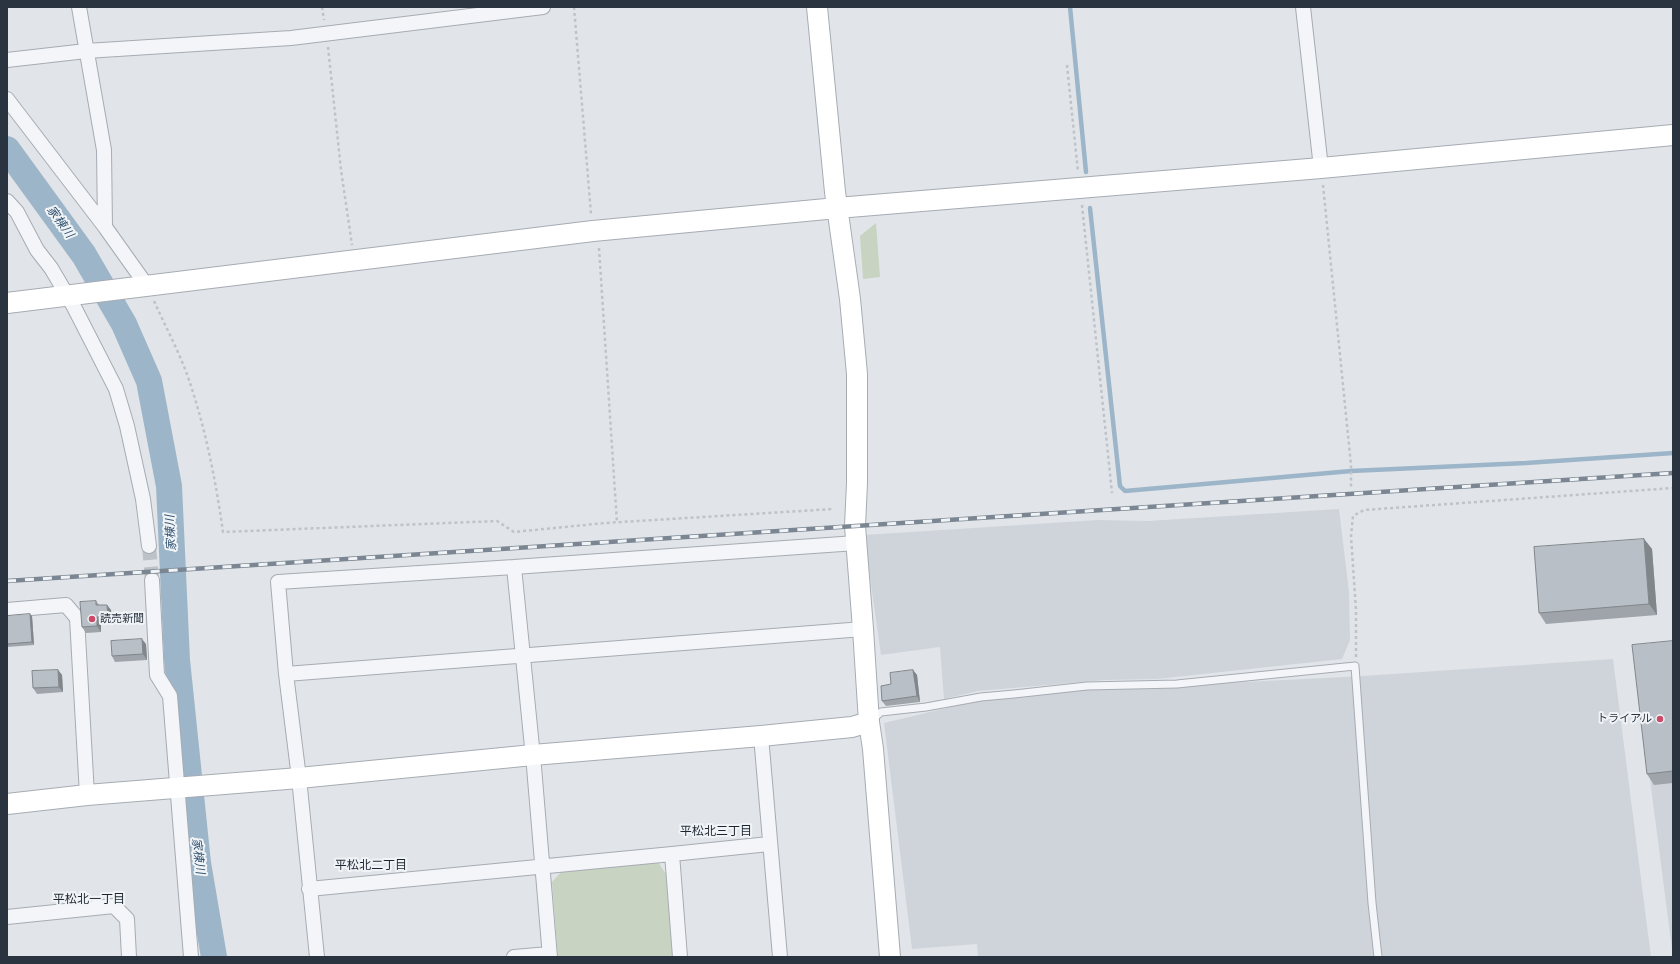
<!DOCTYPE html>
<meta charset="utf-8">
<style>
body{margin:0}
#map{position:relative;width:1680px;height:964px;overflow:hidden;background:#e1e5e9;font-family:"IBM Plex Sans",sans-serif}
canvas{display:block}
.frame{position:absolute;inset:0;border:8px solid #2a3440;pointer-events:none}
</style>
<div id="map">
<canvas width="1680" height="964"></canvas>
<div class="frame"></div>
</div>
<script>
const ctx = document.querySelector('canvas').getContext('2d');
ctx.lineJoin = 'round';
function fill(path, color) { ctx.fillStyle = color; ctx.fill(path, 'evenodd'); }
function trace(path, color, width, dash) { ctx.strokeStyle = color; ctx.lineWidth = width; ctx.lineCap = dash ? 'butt' : 'round'; ctx.setLineDash(dash || []); ctx.stroke(path); }
function write(font, color, halo, rows, align = 'center') {
  ctx.font = font + ' "IBM Plex Sans","Noto Sans JP",sans-serif'; ctx.lineWidth = 4; ctx.setLineDash([]); ctx.textBaseline = 'middle'; ctx.strokeStyle = halo; ctx.fillStyle = color; for (const [text, x, y, turn = 0] of rows) {
    ctx.save(); ctx.translate(x, y); ctx.rotate((+turn || 0) * Math.PI / 180); ctx.textAlign = isNaN(turn) ? turn : align; if (halo) ctx.strokeText(text, 0, 0); ctx.fillText(text, 0, 0); ctx.restore();
  }
}
const built = new Path2D(`
 M 1339,509 L 1349,592 L 1350,640 L 1342,659 L 1157,679 L 1106,680 L 978,691 L 944,699 L 940,647 L 881,655 L 864,535 L 1098,520 L 1148,521 Z
 M 1673,650 L 1673,957 L 1634,656 Z
 M 1613,659 L 1651,957 L 978,957 L 977,944 L 912,949 L 884,723 L 980,700 L 1088,690 L 1363,676 Z`);
const green = new Path2D(`
 M 876,223 L 880,277 L 863,279 L 860,236 Z
 M 658,862 L 666,874 L 673,957 L 558,957 L 552,882 L 561,872 Z`);
const stream = new Path2D(`
 M 1070,7 L 1086,172
 M 1090,208 L 1120,486 L 1125,491 L 1351,471 L 1526,463 L 1673,453`);
const river = new Path2D(`
 M 7,149 L 84,255 L 124,324 L 149,381 L 169,486 L 177,660 L 198,863 L 214,957`);
const streetTunnel = new Path2D(`
 M 149,546 L 152,580`);
const path = new Path2D(`
 M 322,7 L 324,20
 M 574,7 L 591,214
 M 328,47 L 341,170 L 352,245
 M 1067,65 L 1078,172
 M 1323,185 L 1351,465 L 1351,487
 M 1082,205 L 1112,493
 M 599,248 L 617,523
 M 154,301 C 166,328 181,355 190,383 C 206,431 216,482 223,532 L 497,521 L 514,532 L 605,523 L 833,509
 M 1356,657 L 1356,610 L 1351,536 L 1353,516 L 1364,510 L 1673,488`);
const lane = new Path2D(`
 M 872,720 L 881,712 L 926,707 L 981,697 L 1014,694 L 1087,686 L 1177,684 L 1355,666 L 1372,903 L 1378,957`);
const street = new Path2D(`
 M 79,7 L 104,150 L 105,227
 M 1303,7 L 1321,168
 M 7,60 L 86,51 L 291,38 L 543,7
 M 7,99 L 105,227 L 147,286
 M 7,201 L 17,212 L 37,250 L 51,268 L 74,307 L 116,389 L 127,426 L 143,499 L 149,546
 M 514,567 L 534,767 L 550,957
 M 152,580 L 157,675 L 170,696 L 191,957
 M 7,610 L 66,605 L 77,618 L 87,795
 M 286,674 L 863,629
 M 761,736 L 780,957
 M 672,854 L 680,957
 M 309,889 L 672,854 L 769,844
 M 7,917 L 114,906 L 127,919 L 129,957
 M 317,957 L 299,778 L 286,674 L 278,582 L 514,567 L 856,543
 M 514,957 L 549,954`);
const secondary = new Path2D(`
 M 817,7 L 835,192 L 850,299 L 857,374 L 857,483 L 855,526 L 863,629 L 869,722 L 873,749 L 890,957
 M 7,303 L 593,231 L 837,208 L 1321,168 L 1673,135
 M 7,804 L 87,795 L 299,778 L 533,755 L 761,736 L 852,727 L 869,722`);
const rail = new Path2D(`
 M 7,581 L 1673,473`);
const wall = new Path2D(`
 M 1644,539 L 1652,549 L 1657,615 L 1546,624 L 1539,613 Z
 M 96,601 L 99,605 L 107,605 L 111,610 L 112,622 L 101,623 L 101,632 L 86,633 L 82,627 Z
 M 7,616 L 32,616 L 34,645 L 7,647 Z
 M 1673,641 L 1673,783 L 1654,785 L 1647,774 Z
 M 146,644 L 147,660 L 115,662 L 112,656 Z
 M 58,670 L 62,675 L 63,692 L 37,694 L 33,688 Z
 M 913,670 L 917,675 L 920,702 L 886,706 L 882,701 L 891,684 Z`);
const shadedWall = new Path2D(`
 M 1644,539 L 1652,549 L 1657,615 L 1649,604 Z
 M 107,605 L 111,610 L 112,622 L 108,617 Z
 M 30,614 L 32,616 L 34,645 L 32,642 Z
 M 97,617 L 101,623 L 101,632 L 97,626 Z
 M 142,639 L 146,644 L 147,660 L 143,654 Z
 M 58,670 L 62,675 L 63,692 L 59,687 Z
 M 913,670 L 917,675 L 920,702 L 917,696 Z`);
const building = new Path2D(`
 M 1644,539 L 1649,604 L 1539,613 L 1534,547 Z
 M 96,601 L 96,605 L 107,605 L 108,617 L 97,617 L 97,626 L 82,627 L 80,602 Z
 M 30,614 L 32,642 L 7,644 L 7,616 Z
 M 142,639 L 143,654 L 112,656 L 111,641 Z
 M 1673,641 L 1673,771 L 1647,774 L 1632,645 Z
 M 58,670 L 59,687 L 33,688 L 32,671 Z
 M 913,670 L 917,696 L 882,701 L 881,686 L 891,684 L 890,673 Z`);
const markers = [
 [92,619,4,"#ca4b68"],
 [1660,719,4,"#ca4b68"]
];
const poiNames = [
 ["読売新聞",100,619],
 ["トライアル",1652,719,"right"]
];
const waterNames = [
 ["家棟川",60,222,54],
 ["家棟川",171,533,-93],
 ["家棟川",198,856,83]
];
const neighbourhoodNames = [
 ["平松北三丁目",716,832],
 ["平松北二丁目",371,866],
 ["平松北一丁目",89,900]
];
fill(built, '#cfd4db');
fill(green, '#c8d3c2');
trace(stream, '#9db5c8', 4.5);
trace(river, '#9db5c8', 26);
trace(streetTunnel, '#bcc2c7', 14, [14, 7]);
trace(lane, '#a6acb3', 9);
trace(street, '#a6acb3', 16);
trace(secondary, '#a6acb3', 22);
trace(path, '#bfc3c8', 2.5, [3, 3]);
trace(lane, '#f4f5f8', 7);
trace(street, '#f4f5f8', 14);
trace(secondary, '#fff', 20);
trace(rail, '#7b8692', 4.5);
trace(rail, '#f1f4f7', 3, [9]);
fill(wall, '#9ea4aa');
fill(shadedWall, '#81868b');
fill(building, '#b8bfc6');
trace(building, '#81868b', 1);
for (const [x, y, r, color] of markers) { const dot = new Path2D(); dot.arc(x, y, r, 0, 2 * Math.PI); ctx.fillStyle = color; ctx.fill(dot); trace(dot, '#f1f4f7', 1.5); }
write('11px', '#2a3440', '#f1f4f7', poiNames, 'left');
write('italic 12px', '#355673', '#f1f4f7', waterNames);
write('12px', '#1c2531', '#f1f4f7', neighbourhoodNames);
</script>
